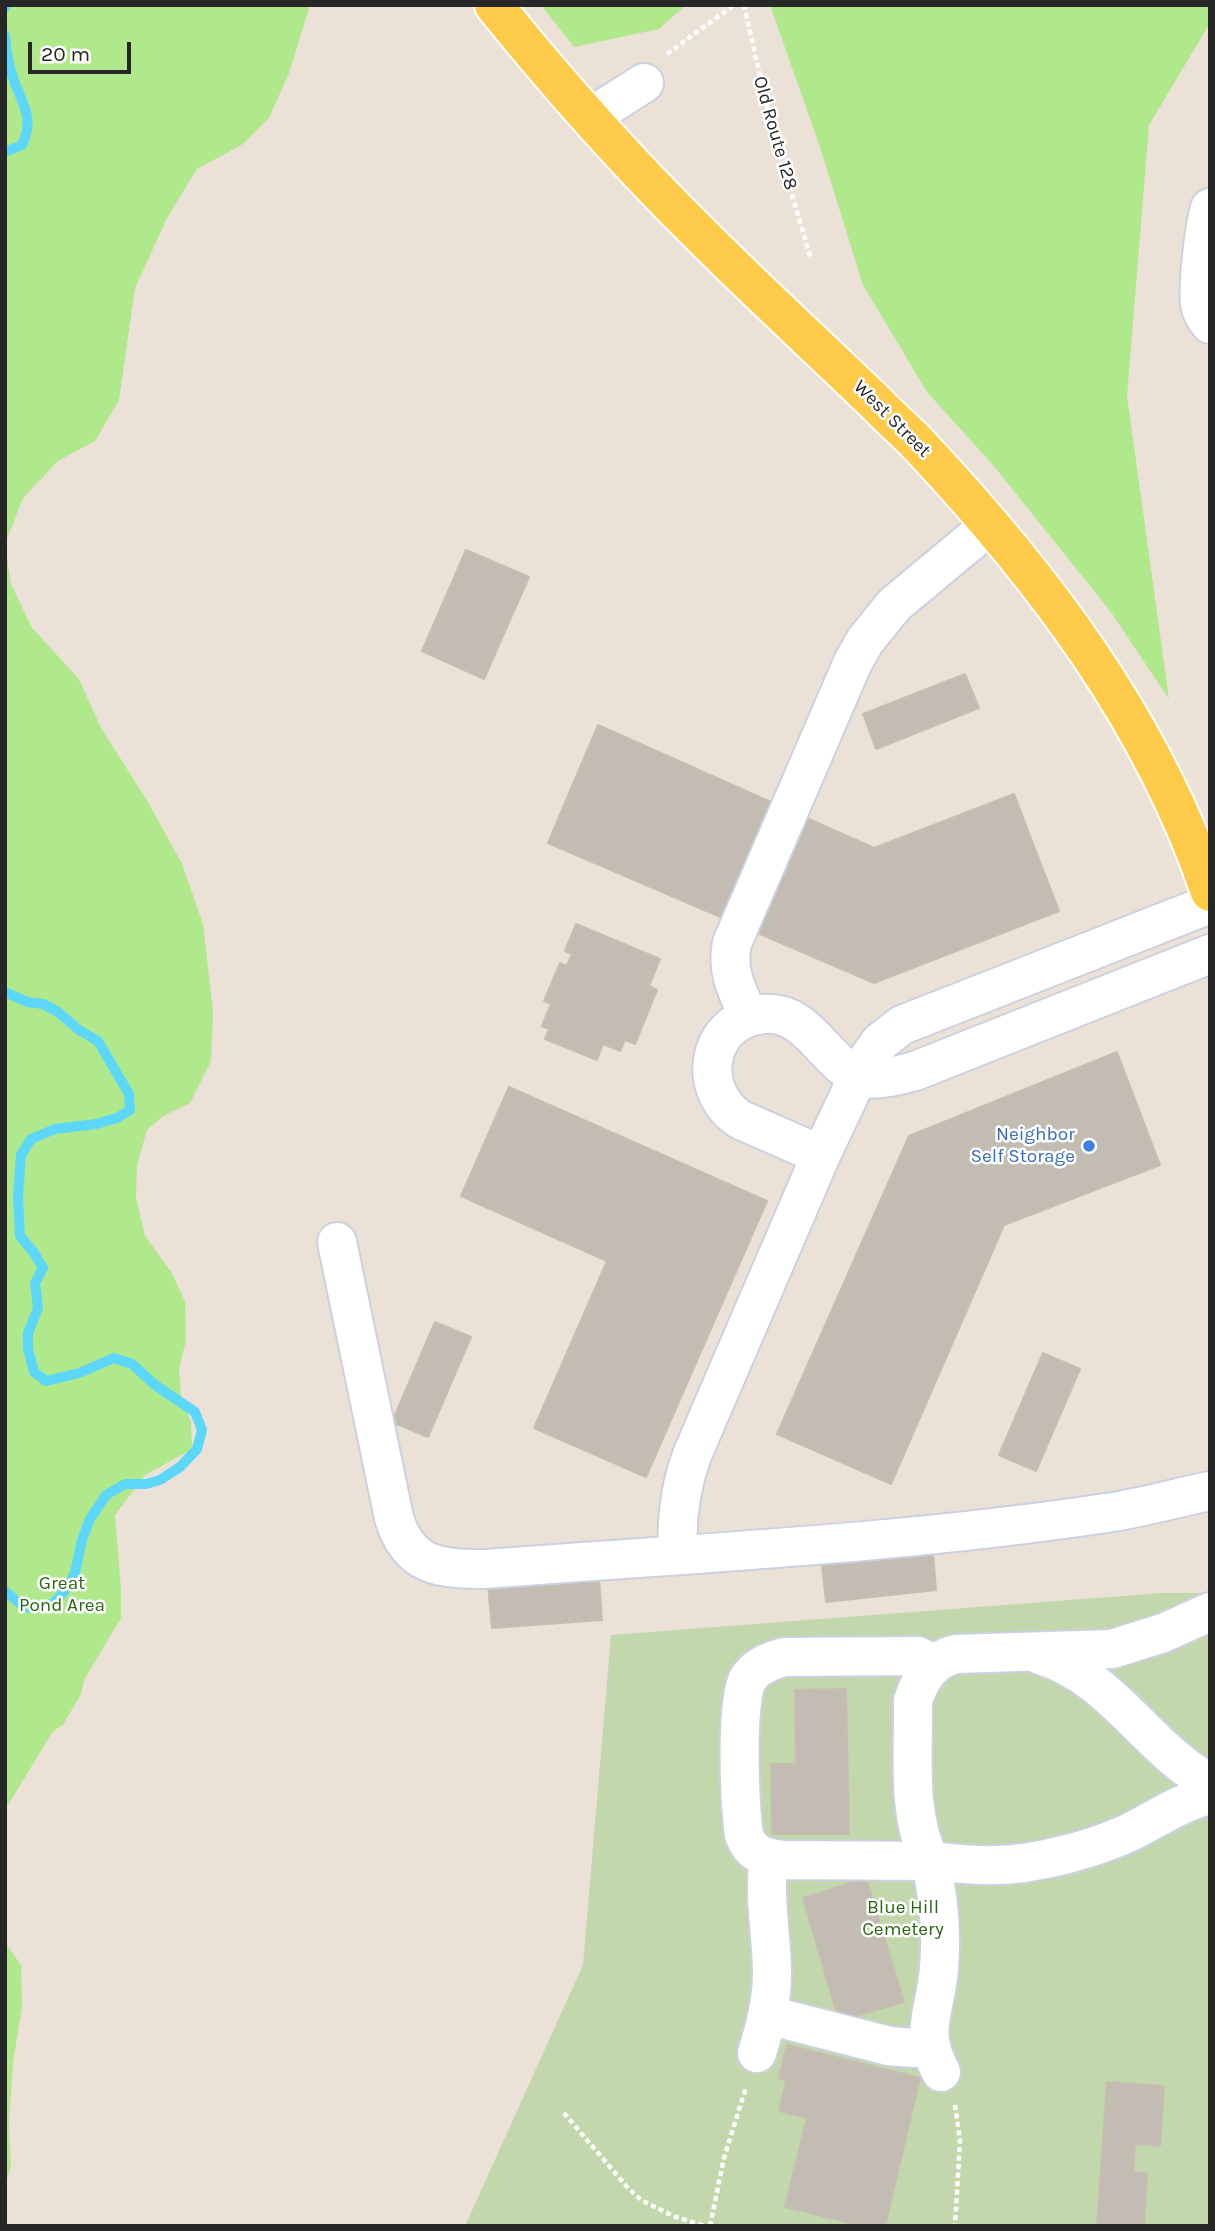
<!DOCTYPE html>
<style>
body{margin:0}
#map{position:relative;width:1215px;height:2231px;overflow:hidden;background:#ebe1d6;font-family:Karla,sans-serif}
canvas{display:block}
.frame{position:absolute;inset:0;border:7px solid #272727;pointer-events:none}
.scale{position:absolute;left:28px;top:42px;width:103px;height:32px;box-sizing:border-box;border:4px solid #272727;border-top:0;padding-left:9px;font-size:21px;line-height:24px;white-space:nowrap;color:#272727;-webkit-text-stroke:5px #fff;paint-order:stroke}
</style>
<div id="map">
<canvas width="1215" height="2231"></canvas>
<div class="frame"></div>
<div class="scale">20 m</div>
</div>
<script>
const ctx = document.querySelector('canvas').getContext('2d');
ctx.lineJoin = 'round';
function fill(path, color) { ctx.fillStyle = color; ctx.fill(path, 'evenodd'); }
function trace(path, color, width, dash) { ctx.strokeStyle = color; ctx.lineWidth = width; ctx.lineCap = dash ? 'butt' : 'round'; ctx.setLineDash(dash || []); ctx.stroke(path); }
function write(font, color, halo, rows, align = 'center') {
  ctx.font = font + ' Karla,sans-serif'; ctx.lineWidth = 5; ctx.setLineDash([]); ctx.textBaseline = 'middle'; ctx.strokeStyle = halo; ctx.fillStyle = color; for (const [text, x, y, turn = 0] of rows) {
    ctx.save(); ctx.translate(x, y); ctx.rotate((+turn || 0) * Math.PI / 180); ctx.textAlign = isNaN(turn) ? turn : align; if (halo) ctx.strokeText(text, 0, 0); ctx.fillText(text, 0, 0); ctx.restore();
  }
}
const green = new Path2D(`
 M 5,5 L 310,5 L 289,73 L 269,118 L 243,144 L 197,169 L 167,218 L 135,288 L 119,400 L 95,441 L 58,461 L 23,498 L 5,544 L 11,584 L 32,628 L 79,679 L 101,728 L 148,802 L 182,864 L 203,924 L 213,1011 L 211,1061 L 190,1103 L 163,1116 L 147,1130 L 137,1165 L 136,1198 L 145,1236 L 172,1273 L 185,1302 L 186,1340 L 179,1369 L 181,1397 L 191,1422 L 192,1449 L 145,1475 L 115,1515 L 121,1590 L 121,1618 L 84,1680 L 81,1694 L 63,1725 L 53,1731 L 5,1810 Z
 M 541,5 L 686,5 L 659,29 L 574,47 Z
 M 770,5 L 1210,5 L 1210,23 L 1149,125 L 1127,396 L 1169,699 L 1111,612 L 993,465 L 927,392 L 863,285 L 820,147 Z
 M 5,1942 L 21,1965 L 22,2007 L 13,2062 L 9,2123 L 11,2167 L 5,2185 Z`);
const cemetery = new Path2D(`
 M 1162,1593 L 1210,1593 L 1210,2226 L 465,2226 L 583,1965 L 611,1635 Z`);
const stream = new Path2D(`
 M 5,8 L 6,5
 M 5,35 C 6,48 8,62 12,75 C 20,101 36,117 22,145 L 5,152
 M 5,992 L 27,1002 L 43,1004 L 58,1012 L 79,1030 L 98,1041 L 129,1094 L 130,1110 L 117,1118 L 96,1124 L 55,1129 L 31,1139 L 21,1155 L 18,1197 L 20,1236 L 34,1253 L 43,1268 L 35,1283 L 38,1308 L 28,1333 L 28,1349 L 34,1372 L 46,1381 L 79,1373 L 114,1358 L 132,1364 L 155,1385 L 195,1412 L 202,1430 L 197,1449 L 180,1467 L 160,1480 L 146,1484 L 125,1484 L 106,1495 L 90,1519 L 82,1540 L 75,1573 L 67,1588 L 54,1603 L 39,1608 L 24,1607 L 5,1591`);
const building = new Path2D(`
 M 466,550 L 529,577 L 484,679 L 422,651 Z
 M 965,674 L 979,708 L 876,749 L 863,714 Z
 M 598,725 L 874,848 L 1014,794 L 1059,911 L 874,983 L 548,843 Z
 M 576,924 L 660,959 L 649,986 L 657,990 L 635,1044 L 625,1040 L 620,1051 L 603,1044 L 597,1060 L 545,1039 L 549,1029 L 542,1026 L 551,1004 L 544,1001 L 560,963 L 567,966 L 572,954 L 565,951 Z
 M 1117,1052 L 1160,1165 L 1004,1225 L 891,1484 L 777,1434 L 909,1136 Z
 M 509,1087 L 767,1201 L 646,1477 L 534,1428 L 607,1261 L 461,1196 Z
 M 435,1322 L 471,1337 L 428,1437 L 392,1422 Z
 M 1043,1353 L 1080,1369 L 1036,1471 L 999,1455 Z
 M 933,1553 L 936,1590 L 826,1602 L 822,1565 Z
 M 599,1579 L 602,1620 L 492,1628 L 488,1586 Z
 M 846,1689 L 849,1834 L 772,1834 L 771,1764 L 796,1764 L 795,1690 Z
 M 866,1878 L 904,2002 L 839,2021 L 803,1898 Z
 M 787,2045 L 920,2078 L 885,2226 L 863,2226 L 785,2207 L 807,2118 L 779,2111 L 786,2080 L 779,2078 Z
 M 1107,2082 L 1164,2086 L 1160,2146 L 1135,2144 L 1133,2172 L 1147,2173 L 1144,2226 L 1097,2226 Z`);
const path = new Path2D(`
 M 744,5 L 769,116 L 811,259
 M 667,54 L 734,5
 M 955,2105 L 960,2141 L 955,2226
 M 564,2113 L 628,2188 L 641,2200 L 673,2216 L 705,2226
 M 710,2226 L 724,2158 L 746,2087`);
const minor = new Path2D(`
 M 589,118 L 644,83
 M 1210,208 C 1204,228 1198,283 1200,304 C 1201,312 1205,318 1210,324
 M 749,1017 C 737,991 726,971 732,943 L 853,662 L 865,641 L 894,605 L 990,525
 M 821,1155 L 741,1120 C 695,1091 706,1020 763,1014 C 800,1011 816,1043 840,1064 C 845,1068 851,1075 857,1077 C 872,1082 901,1075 915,1071 L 1210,954
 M 337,1242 L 394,1518 C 409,1567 439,1569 486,1569 C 692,1553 900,1544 1106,1513 C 1141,1508 1175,1498 1210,1491
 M 678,1554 C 676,1519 680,1488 692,1455 L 821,1155 L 863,1066 L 880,1042 L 902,1025 L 1210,904
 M 1210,1612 L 1163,1633 L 1112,1649 L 956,1654 C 931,1660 920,1679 913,1701 C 914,1754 906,1813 930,1861 C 951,1863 973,1866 995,1865 C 1034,1865 1090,1850 1126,1834 C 1154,1821 1180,1802 1210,1795
 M 1040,1655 C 1113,1677 1147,1749 1210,1783
 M 934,1664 L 918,1656 L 784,1657 C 770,1661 756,1666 748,1679 C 735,1701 740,1806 744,1835 C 751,1854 764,1858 783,1860 L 930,1861 C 939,1896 942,1932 939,1968 C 936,2012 918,2029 941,2072
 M 768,2015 L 889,2046 L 914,2048 L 929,2044
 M 757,2053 C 765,2027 772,2001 772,1973 C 772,1935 763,1897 769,1859`);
const major = new Path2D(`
 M 494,5 C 559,86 629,164 703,237 C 760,294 820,349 878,405 C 891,419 906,431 919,445 C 1042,576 1152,720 1210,892`);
const markers = [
 [1089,1146,7,"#3f7fe0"]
];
const streetNames = [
 ["Old Route 128",775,133,74],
 ["West Street",892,419,45]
];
const shopNames = [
 ["Neighbor",1075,1135],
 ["Self Storage",1075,1157]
];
const parkNames = [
 ["Great",62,1584],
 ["Pond Area",62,1606],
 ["Blue Hill",903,1908],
 ["Cemetery",903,1930]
];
fill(green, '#b0e88c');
fill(cemetery, '#c3d7ac');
trace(stream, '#5dd7f9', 10);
fill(building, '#c2bcb3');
trace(building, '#c6beb0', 2);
trace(minor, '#ccd1e2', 42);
trace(major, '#fff', 42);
trace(path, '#fff', 4.5, [5, 3.5]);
trace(minor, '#fff', 38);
trace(major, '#fdcb49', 38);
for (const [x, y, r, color] of markers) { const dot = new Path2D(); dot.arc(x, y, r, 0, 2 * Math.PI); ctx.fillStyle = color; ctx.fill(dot); trace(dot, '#fff', 2.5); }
write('19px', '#272727', '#fff', streetNames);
write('19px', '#366cbe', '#fff', shopNames, 'right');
write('19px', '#286812', '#fff', parkNames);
</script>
